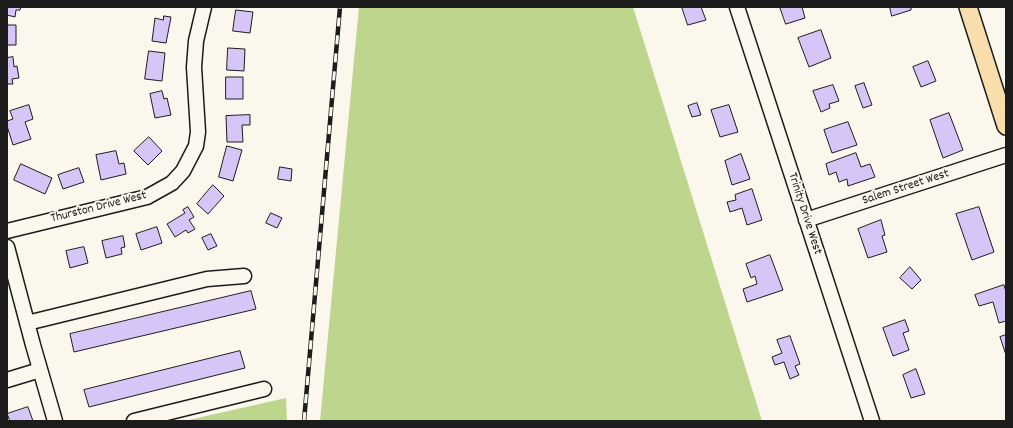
<!DOCTYPE html>
<style>
body{margin:0}
#map{position:relative;width:1013px;height:428px;overflow:hidden;background:#fbf7ec;font-family:Dekko,sans-serif}
canvas{display:block}
.frame{position:absolute;inset:0;border:8px solid #1c1c1c;pointer-events:none}
</style>
<div id="map">
<canvas width="1013" height="428"></canvas>
<div class="frame"></div>
</div>
<script>
const ctx = document.querySelector('canvas').getContext('2d');
ctx.lineJoin = 'round';
function fill(path, color) { ctx.fillStyle = color; ctx.fill(path, 'evenodd'); }
function trace(path, color, width, dash) { ctx.strokeStyle = color; ctx.lineWidth = width; ctx.lineCap = dash ? 'butt' : 'round'; ctx.setLineDash(dash || []); ctx.stroke(path); }
function write(font, color, halo, rows, align = 'center') {
  ctx.font = font + ' Dekko,sans-serif'; ctx.lineWidth = 4; ctx.setLineDash([]); ctx.textBaseline = 'middle'; ctx.strokeStyle = halo; ctx.fillStyle = color; for (const [text, x, y, turn = 0] of rows) {
    ctx.save(); ctx.translate(x, y); ctx.rotate((+turn || 0) * Math.PI / 180); ctx.textAlign = isNaN(turn) ? turn : align; if (halo) ctx.strokeText(text, 0, 0); ctx.fillText(text, 0, 0); ctx.restore();
  }
}
const green = new Path2D(`
 M 359,7 L 633,7 L 762,421 L 320,421 Z
 M 286,398 L 287,421 L 184,421 Z`);
const building = new Path2D(`
 M 7,7 L 21,7 L 20,10 L 16,10 L 15,17 L 7,15 Z
 M 682,7 L 701,7 L 706,20 L 688,25 Z
 M 780,7 L 802,7 L 805,18 L 786,24 Z
 M 890,7 L 911,7 L 911,10 L 892,16 Z
 M 236,10 L 253,12 L 250,33 L 233,31 Z
 M 164,16 L 171,17 L 166,43 L 152,41 L 155,18 L 163,20 Z
 M 7,25 L 16,25 L 16,45 L 7,45 Z
 M 821,30 L 831,58 L 809,67 L 798,38 Z
 M 228,48 L 245,49 L 244,71 L 227,70 Z
 M 149,51 L 165,53 L 162,81 L 145,79 Z
 M 13,57 L 14,67 L 17,66 L 19,78 L 12,79 L 13,84 L 7,84 L 7,58 Z
 M 928,61 L 936,81 L 921,87 L 913,67 Z
 M 226,77 L 243,77 L 243,99 L 226,99 Z
 M 864,83 L 872,105 L 863,108 L 855,86 Z
 M 833,85 L 839,101 L 829,104 L 830,108 L 821,112 L 813,91 Z
 M 162,91 L 164,99 L 167,98 L 171,115 L 155,118 L 150,94 Z
 M 697,103 L 701,115 L 692,117 L 688,106 Z
 M 29,105 L 33,119 L 25,122 L 31,139 L 13,145 L 7,126 L 7,121 L 13,119 L 10,111 Z
 M 729,105 L 738,132 L 720,137 L 711,110 Z
 M 949,113 L 963,150 L 943,158 L 930,120 Z
 M 250,115 L 250,125 L 242,125 L 243,142 L 227,142 L 226,116 Z
 M 848,122 L 857,145 L 832,153 L 824,130 Z
 M 149,137 L 162,151 L 148,165 L 134,151 Z
 M 227,146 L 242,150 L 233,181 L 219,177 Z
 M 116,151 L 119,164 L 124,163 L 126,174 L 101,180 L 96,155 Z
 M 856,153 L 861,167 L 870,164 L 875,177 L 848,186 L 847,179 L 839,182 L 836,172 L 829,175 L 826,164 Z
 M 741,154 L 750,179 L 732,185 L 725,161 Z
 M 21,164 L 52,178 L 45,194 L 14,180 Z
 M 280,167 L 292,169 L 291,181 L 278,179 Z
 M 79,168 L 84,182 L 63,189 L 58,175 Z
 M 213,185 L 224,196 L 208,214 L 197,204 Z
 M 752,189 L 762,220 L 747,225 L 742,208 L 730,212 L 727,202 L 736,200 L 735,195 Z
 M 188,207 L 194,217 L 189,220 L 195,229 L 188,233 L 186,230 L 175,237 L 167,224 L 185,213 L 183,210 Z
 M 979,207 L 994,252 L 972,260 L 956,214 Z
 M 271,213 L 282,218 L 277,228 L 266,223 Z
 M 881,220 L 885,235 L 882,236 L 887,252 L 868,258 L 858,229 Z
 M 157,227 L 162,243 L 141,250 L 136,234 Z
 M 211,234 L 217,246 L 208,250 L 202,238 Z
 M 123,236 L 125,247 L 121,248 L 122,254 L 106,258 L 102,241 Z
 M 84,247 L 88,263 L 70,268 L 66,251 Z
 M 770,255 L 783,290 L 747,302 L 743,289 L 757,284 L 755,276 L 751,278 L 746,264 Z
 M 910,267 L 921,280 L 912,289 L 900,278 Z
 M 1004,285 L 1006,292 L 1006,321 L 999,323 L 993,302 L 979,306 L 975,295 Z
 M 251,291 L 256,309 L 74,352 L 70,334 Z
 M 905,320 L 909,331 L 903,333 L 909,350 L 893,356 L 883,328 Z
 M 1006,335 L 1006,355 L 1000,337 Z
 M 790,336 L 800,364 L 795,366 L 799,375 L 790,379 L 784,362 L 775,365 L 772,357 L 782,353 L 777,340 Z
 M 240,351 L 245,368 L 89,407 L 84,390 Z
 M 916,369 L 925,394 L 911,398 L 903,375 Z
 M 28,407 L 33,421 L 10,421 L 7,414 Z`);
const minor = new Path2D(`
 M 737,7 L 872,421
 M 806,220 L 1006,155
 M 7,231 L 147,197 L 172,183 L 183,171 L 196,146 L 198,132 L 194,67 L 196,41 L 204,7
 M 7,247 L 33,345 L 55,421
 M 27,323 L 207,279 L 244,276
 M 7,380 L 40,370
 M 134,421 L 264,389`);
const major = new Path2D(`
 M 968,7 L 1006,126`);
const rail = new Path2D(`
 M 304,421 L 340,7`);
const streetNames = [
 ["Salem Street West",906,188,-18],
 ["Thurston Drive West",99,208,-14],
 ["Trinity Drive West",804,214,72]
];
fill(green, '#bdd58c');
fill(building, '#d6c6f8');
trace(building, '#1c1c1c', 1);
trace(minor, '#1c1c1c', 17);
trace(major, '#1c1c1c', 20);
trace(minor, '#fbf7ec', 14);
trace(major, '#f8deab', 17);
trace(rail, '#1c1c1c', 4.5);
trace(rail, '#fbf7ec', 3, [9]);
write('13px', '#1c1c1c', '#fbf7ec', streetNames);
</script>
